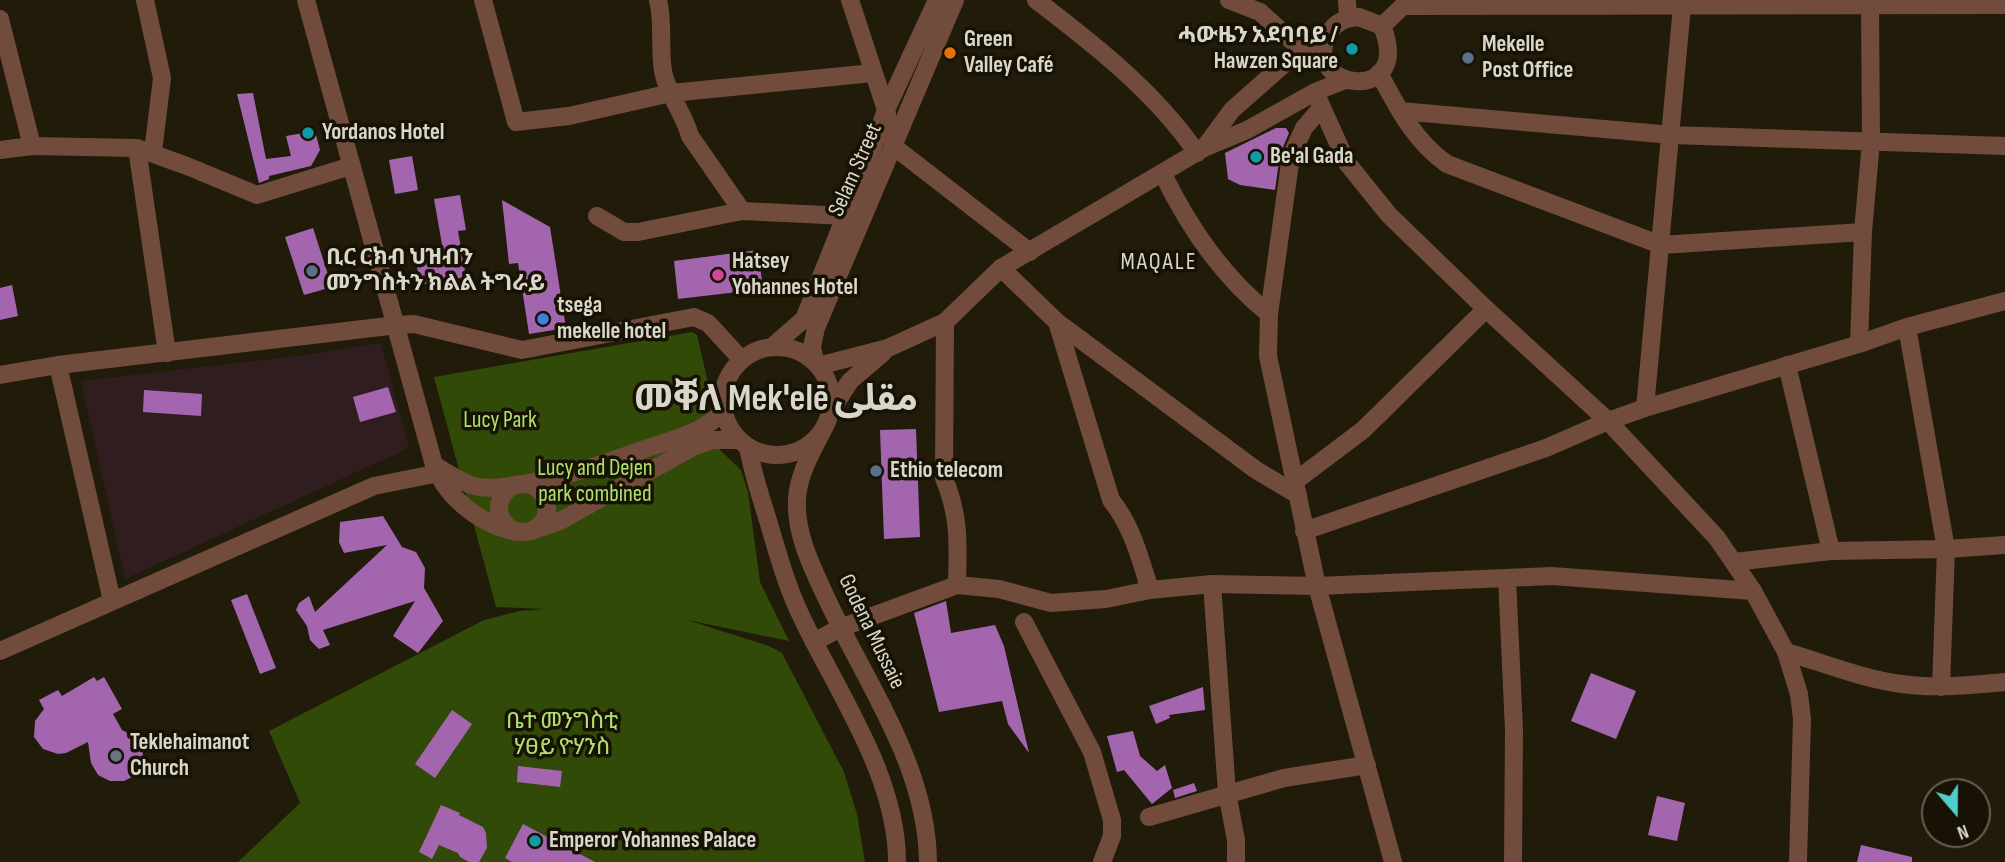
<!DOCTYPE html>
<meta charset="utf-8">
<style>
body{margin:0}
#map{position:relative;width:2005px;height:862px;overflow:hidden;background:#211b0a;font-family:"Sofia Sans Condensed",sans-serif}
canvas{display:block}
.north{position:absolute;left:1921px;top:778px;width:70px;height:70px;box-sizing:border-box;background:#171203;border:2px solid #656053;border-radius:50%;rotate:160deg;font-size:19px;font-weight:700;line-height:28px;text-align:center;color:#d9d6cb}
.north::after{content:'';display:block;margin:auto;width:24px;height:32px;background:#53cdc9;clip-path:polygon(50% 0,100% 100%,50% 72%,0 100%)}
</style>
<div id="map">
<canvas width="2005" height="862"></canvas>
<div class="north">N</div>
</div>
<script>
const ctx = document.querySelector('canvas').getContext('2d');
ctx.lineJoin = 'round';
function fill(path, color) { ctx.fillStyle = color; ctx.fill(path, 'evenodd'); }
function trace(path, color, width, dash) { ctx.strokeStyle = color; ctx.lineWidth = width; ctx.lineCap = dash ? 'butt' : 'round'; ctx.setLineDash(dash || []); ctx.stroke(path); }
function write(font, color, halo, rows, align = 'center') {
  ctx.font = font + ' "Sofia Sans Condensed","Noto Sans Arabic","Noto Sans Ethiopic",sans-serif'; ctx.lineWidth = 7; ctx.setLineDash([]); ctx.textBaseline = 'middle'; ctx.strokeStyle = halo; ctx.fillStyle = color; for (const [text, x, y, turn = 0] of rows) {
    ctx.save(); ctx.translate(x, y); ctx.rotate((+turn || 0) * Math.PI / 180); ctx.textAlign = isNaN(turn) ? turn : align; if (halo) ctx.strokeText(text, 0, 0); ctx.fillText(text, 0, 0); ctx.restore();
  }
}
const commercial = new Path2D(`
 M 381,343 L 409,448 L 125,579 L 81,381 L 305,355 Z`);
const green = new Path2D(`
 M 692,332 L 697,335 L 711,395 L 707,410 L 709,424 L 720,450 L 741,470 L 748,492 L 760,582 L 789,641 L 687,620 L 769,646 L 782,653 L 844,772 L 857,814 L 865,862 L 238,862 L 300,803 L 269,731 L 484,620 L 520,611 L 545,609 L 496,607 L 434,377 Z`);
const building = new Path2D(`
 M 253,93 L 266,159 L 291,156 L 286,136 L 315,131 L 320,150 L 311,166 L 269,176 L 269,179 L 259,183 L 237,94 Z
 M 1276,128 L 1286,128 L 1289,133 L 1280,154 L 1275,190 L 1240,185 L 1228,179 L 1225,153 Z
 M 412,156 L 418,190 L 395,194 L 389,160 Z
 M 460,195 L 466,230 L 458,231 L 466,277 L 420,285 L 415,255 L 443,250 L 434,199 Z
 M 502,200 L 550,227 L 566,328 L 529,334 L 518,263 L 509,264 Z
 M 313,228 L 332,287 L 304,295 L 285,237 Z
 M 758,250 L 763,289 L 678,299 L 674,261 Z
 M 12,285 L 18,316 L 0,320 L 0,288 Z
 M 388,387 L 396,412 L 360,422 L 353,397 Z
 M 144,390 L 202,394 L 201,416 L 143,412 Z
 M 916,429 L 920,537 L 884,539 L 880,430 Z
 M 383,516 L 402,547 L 416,552 L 425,568 L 424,588 L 443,621 L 418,653 L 393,636 L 415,601 L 323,630 L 330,645 L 319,649 L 310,640 L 307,626 L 296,610 L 299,603 L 309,596 L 315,612 L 387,545 L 344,553 L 339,542 L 340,522 Z
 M 247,594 L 276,668 L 260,674 L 231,600 Z
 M 946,601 L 951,633 L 995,625 L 1004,646 L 1029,753 L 1008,724 L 1002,701 L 939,712 L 914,613 Z
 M 1591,673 L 1636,691 L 1616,739 L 1571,721 Z
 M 94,677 L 97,681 L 104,677 L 122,709 L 113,714 L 122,730 L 135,737 L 142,749 L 143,755 L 140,769 L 130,778 L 124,781 L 110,781 L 98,775 L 91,763 L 88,742 L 66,753 L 58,754 L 43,749 L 34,737 L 35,721 L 44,709 L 39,700 L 58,690 L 62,696 Z
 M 1203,687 L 1205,710 L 1169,715 L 1170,718 L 1156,724 L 1149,706 Z
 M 452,710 L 472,724 L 435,778 L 415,764 Z
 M 1133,731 L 1140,756 L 1157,771 L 1165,765 L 1172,788 L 1152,804 L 1124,770 L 1117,772 L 1107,736 Z
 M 518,766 L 562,771 L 560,787 L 517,782 Z
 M 1194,783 L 1197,791 L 1175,798 L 1173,790 Z
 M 1657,796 L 1685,803 L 1677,841 L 1648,835 Z
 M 441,805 L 460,813 L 459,815 L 483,827 L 486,833 L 487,848 L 479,862 L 469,862 L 460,857 L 458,853 L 439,845 L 432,859 L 419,852 Z
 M 523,824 L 595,862 L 512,862 L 505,858 Z
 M 1861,845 L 1912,857 L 1912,862 L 1857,862 Z`);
const minor = new Path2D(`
 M 145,0 L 162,78 L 153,152
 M 483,0 L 516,122 L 569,116 L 671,93 L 873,73
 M 658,0 C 664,24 659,47 663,71 C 667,94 684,113 690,136 L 742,211
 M 850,0 L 886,110 L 893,146 L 1030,252
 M 1036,0 C 1095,45 1154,91 1197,153
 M 1229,0 L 1260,12 L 1301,49
 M 1347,0 L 1348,18
 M 0,19 L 32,146
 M 1379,73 C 1397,107 1415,142 1447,164 L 1661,245 L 1863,232
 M 1321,108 L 1304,128 L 1291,156 L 1269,314 L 1268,356 L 1317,586 L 1393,862
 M 1400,111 L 1672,135 L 2005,146
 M 137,148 L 167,353
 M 0,150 L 32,146 L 137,148 L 187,166 L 257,195 L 351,166
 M 1163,174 C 1189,228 1222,276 1269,314
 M 597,216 L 624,232 L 638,232 L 742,211 L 846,216 L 859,221
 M 1001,268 L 1057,322 L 1256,470 L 1298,495
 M 945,322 L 944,478 C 960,517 958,543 957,585
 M 1057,322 L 1111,500 C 1132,526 1140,558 1150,590
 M 1907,327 L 1946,549 L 1941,687
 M 1859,344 L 1863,232 L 1871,141 L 1870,5
 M 58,365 L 112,601
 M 1787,365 L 1831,551
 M 0,375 L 58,365 L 397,325 L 414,324 L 522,350 L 694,317 L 708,323 L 741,359
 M 1645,408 L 1682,6
 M 1294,482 L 1363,430 L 1486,309
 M 1304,531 L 1546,448 L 1608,421 L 1645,408 L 1859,344 L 1907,327 L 2005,301
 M 1734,562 L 1831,551 L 1946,549 L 2005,545
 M 1507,578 L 1514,730 L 1513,862
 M 1212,584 L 1227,793 L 1236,840 L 1236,862
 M 1024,622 L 1092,752 L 1112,820 L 1112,836 L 1102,862
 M 814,642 L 840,628 L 957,585 L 999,589 L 1051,603 L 1106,599 L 1150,590 L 1212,584 L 1317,586 L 1552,576 L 1753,591
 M 0,651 L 374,486 L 444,472
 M 1786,652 C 1824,663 1862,679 1902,684 C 1936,689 1970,685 2005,682
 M 1149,817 L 1284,778 L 1367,765`);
const tertiary = new Path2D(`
 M 306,0 L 434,465 C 447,499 483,526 517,532
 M 1359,17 L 1382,26 C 1415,107 1299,89 1328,35 C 1335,22 1345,18 1359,17 Z
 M 1382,26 L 1403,6 L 2005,5
 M 1315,92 L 1347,163 L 1389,215 L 1486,309 L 1608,421 L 1717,538 L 1753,591 L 1786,652 L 1799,694 L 1802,719 L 1798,862
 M 1204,148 L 1232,110 L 1301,49 L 1325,40
 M 773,346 L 804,319 L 873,147 L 886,110 L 937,0
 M723 401a54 54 0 1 1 108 0a54 54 0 1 1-108 0Z
 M 815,361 L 812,347 L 816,328 L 955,0
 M 818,366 L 888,348 L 945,322 L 1001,268 L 1204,148 L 1247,130 L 1315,92 L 1345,80
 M 830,412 L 850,381 L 883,353
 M 826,424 C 814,448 799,472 797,498 C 795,533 811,565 825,595 C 864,681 927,764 928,862
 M 748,447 C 752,470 759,492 766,514 C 777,550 786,586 803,620 C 839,695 897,777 897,862
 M 434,465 C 466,484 475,493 514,485
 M499 508a24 24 0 1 1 48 0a24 24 0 1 1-48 0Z
 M 523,484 C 566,477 604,464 645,449 C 671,440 704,433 723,411
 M 531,531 L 560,521 L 695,446 L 713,440 L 739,440`);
const markers = [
 [1352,49,7,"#0f9aa8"],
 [950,53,7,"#e8710a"],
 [1468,58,7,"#5c6f8a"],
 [308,133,7,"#0f9aa8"],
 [1256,157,7,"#0f9aa8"],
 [312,271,7,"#5c6f8a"],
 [718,275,7,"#d1479c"],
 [543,319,7,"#3f7fe0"],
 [876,471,7,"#5c6f8a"],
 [116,756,7,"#6b7280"],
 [535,841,7,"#0f9aa8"]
];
const poiNames = [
 ["ሓውዜን አደባባይ /",1338,36,"right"],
 ["Hawzen Square",1338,62,"right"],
 ["Green",964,40],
 ["Valley Café",964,66],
 ["Mekelle",1482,45],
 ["Post Office",1482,71],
 ["Yordanos Hotel",322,133],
 ["Be'al Gada",1270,157],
 ["ቢር ርክብ ህዝብን",326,258],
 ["መንግስትን ክልል ትግራይ",326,284],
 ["Hatsey",732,262],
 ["Yohannes Hotel",732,288],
 ["tsega",557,306],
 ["mekelle hotel",557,332],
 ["Ethio telecom",890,471],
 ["Teklehaimanot",130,743],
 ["Church",130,769],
 ["Emperor Yohannes Palace",549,841]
];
const streetNames = [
 ["Selam Street",856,170,-66],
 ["Godena Mussaie",871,632,64]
];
const parkNames = [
 ["Lucy Park",500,421],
 ["Lucy and Dejen",595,469],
 ["park combined",595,495],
 ["ቤተ መንግስቲ",562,722],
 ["ሃፀይ ዮሃንስ",562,748]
];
const neighbourhoodNames = [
 ["MAQALE",1159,263]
];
const townNames = [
 ["መቐለ Mek'elē مقلى",776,401]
];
fill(commercial, '#301d20');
fill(green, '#314a07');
fill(building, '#a366ae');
trace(minor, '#714c3c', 18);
trace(tertiary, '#714c3c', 18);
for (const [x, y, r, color] of markers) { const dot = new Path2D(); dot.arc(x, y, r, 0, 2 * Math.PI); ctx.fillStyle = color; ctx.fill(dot); trace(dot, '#171203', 2.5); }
write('bold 23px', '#d9d6cb', '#171203', poiNames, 'left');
write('23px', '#d9d6cb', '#171203', streetNames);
write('23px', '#aee16d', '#171203', parkNames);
ctx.letterSpacing = '2px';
write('24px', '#d9d6cb', '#171203', neighbourhoodNames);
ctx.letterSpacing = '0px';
write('bold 37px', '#d9d6cb', '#171203', townNames);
</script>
